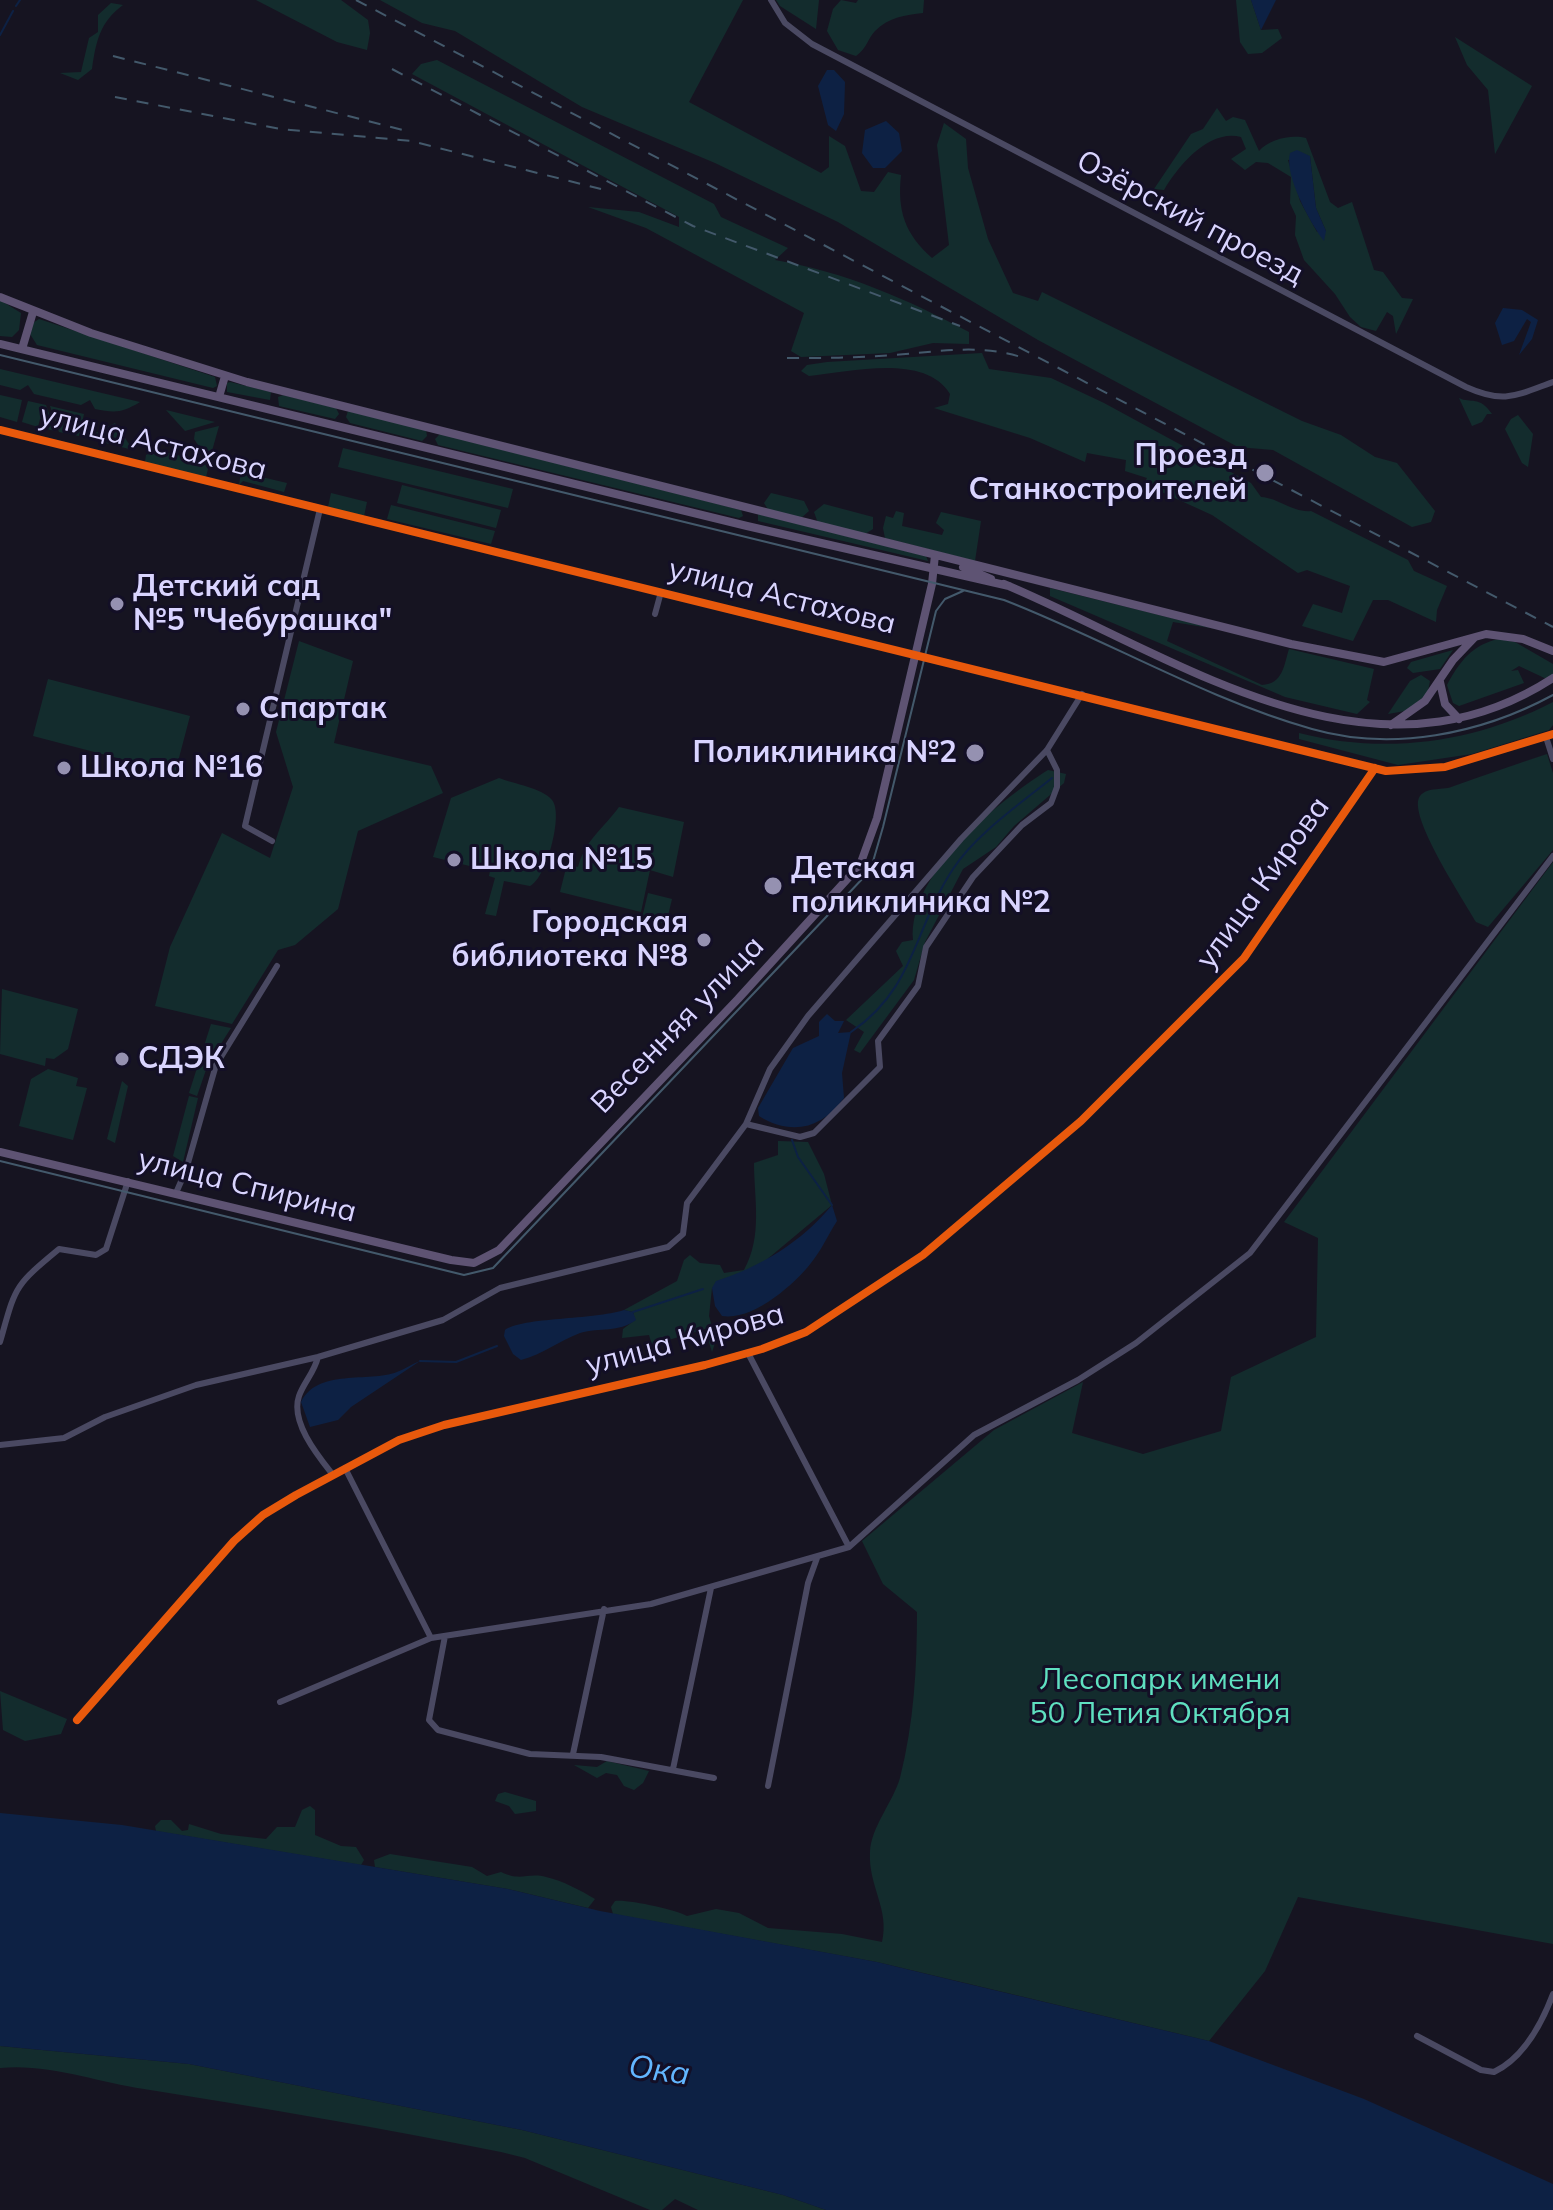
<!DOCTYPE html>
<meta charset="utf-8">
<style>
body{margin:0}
canvas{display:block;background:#161421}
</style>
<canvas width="1553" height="2210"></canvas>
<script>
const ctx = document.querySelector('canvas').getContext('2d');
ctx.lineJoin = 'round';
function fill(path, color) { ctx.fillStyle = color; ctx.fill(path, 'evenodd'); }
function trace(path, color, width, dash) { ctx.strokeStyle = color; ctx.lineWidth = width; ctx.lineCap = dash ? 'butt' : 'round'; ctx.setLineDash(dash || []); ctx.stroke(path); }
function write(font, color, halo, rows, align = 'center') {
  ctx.font = font + ' Mulish,sans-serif'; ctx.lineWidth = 6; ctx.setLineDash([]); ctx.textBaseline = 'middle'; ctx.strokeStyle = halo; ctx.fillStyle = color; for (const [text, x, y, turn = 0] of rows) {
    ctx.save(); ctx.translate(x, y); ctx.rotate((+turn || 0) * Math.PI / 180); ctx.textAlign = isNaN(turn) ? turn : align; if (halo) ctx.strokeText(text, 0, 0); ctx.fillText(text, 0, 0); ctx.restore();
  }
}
const green = new Path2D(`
 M 256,0 L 341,0 L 368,20 L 370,33 L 367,50 L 337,42 Z
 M 380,0 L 743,0 L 689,102 L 821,173 L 829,167 L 829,136 L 845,146 L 861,191 L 874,192 L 888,172 L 901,175 C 897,211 905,234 932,258 L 949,245 L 937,145 L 944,123 L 966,139 L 968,168 L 988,239 L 1013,293 L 1038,301 L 1042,292 L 1302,421 L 1341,435 L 1375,457 L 1397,463 L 1435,511 L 1431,522 L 1412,527 L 1273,450 L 1238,447 L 1038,340 L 838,222 L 715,163 L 582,107 L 455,31 L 422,23 Z
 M 776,0 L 819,0 L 816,29 L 780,6 Z
 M 841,0 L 856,3 L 858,0 L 924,0 L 923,13 C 905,15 889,17 875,31 C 867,40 867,48 856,56 L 838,50 L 827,31 L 833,9 Z
 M 1236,0 L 1251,0 L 1261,30 L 1278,29 L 1282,38 L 1262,53 L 1248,54 L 1240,42 Z
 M 111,3 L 123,5 C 100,22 96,41 92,69 L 78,80 L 60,73 L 81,72 L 89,38 L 98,32 L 98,15 Z
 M 1455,37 L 1532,86 L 1495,154 L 1488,90 L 1467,65 Z
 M 437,60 L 714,204 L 721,217 L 788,248 L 775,260 C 845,272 907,299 969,332 L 969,344 L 933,343 L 890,353 L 801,357 L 791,351 L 804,313 L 646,228 L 588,207 L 639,212 L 679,227 L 679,217 L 412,74 L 421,64 Z
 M 1217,108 L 1226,121 L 1233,117 L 1245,120 L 1259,151 C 1269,139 1292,134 1306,138 L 1330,202 L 1338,208 L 1352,202 L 1374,270 L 1383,272 L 1402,298 L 1413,299 L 1396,334 L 1393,316 L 1387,312 L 1376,331 L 1361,327 L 1350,317 L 1335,294 L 1304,260 L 1295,235 L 1296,216 L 1290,203 L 1291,177 L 1268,163 L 1256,162 L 1245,170 L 1231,159 L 1246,149 L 1241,137 C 1209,129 1179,165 1164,190 L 1154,189 L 1191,134 L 1203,129 ZM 1310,156 L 1316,208 L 1326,231 L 1317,232 L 1300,201 L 1288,160 Z
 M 0,300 L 21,313 L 19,330 L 12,337 L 0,336 Z
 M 39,319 L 215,377 L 217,386 L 213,388 L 37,345 L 30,334 L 33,323 Z
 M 982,353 L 989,369 L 1051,378 L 1104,403 L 1251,483 L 1261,497 C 1279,498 1293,513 1311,511 L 1408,560 L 1414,571 L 1447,586 L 1437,610 L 1436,622 L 1388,600 L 1373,600 L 1353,641 L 1302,626 L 1313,604 L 1342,613 L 1350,586 L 1307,570 L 1298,573 L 1212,515 L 1144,484 L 1147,478 L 1125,471 L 1126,460 L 1087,453 L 1085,462 L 1030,438 L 934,408 L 948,404 L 950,394 C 925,353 850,372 809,376 L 801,371 L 807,365 L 827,362 Z
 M 0,369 L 140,402 C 122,413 115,413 95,409 L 90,400 L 81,405 L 34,394 L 28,385 L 20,390 L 0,385 Z
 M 230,382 L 271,392 L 270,400 L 227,392 L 227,383 Z
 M 0,395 L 22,400 L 17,422 L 0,417 Z
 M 283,395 L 336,408 L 339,414 L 335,419 L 279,406 L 278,397 Z
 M 1459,398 C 1471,404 1479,395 1492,414 L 1487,414 L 1482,422 L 1472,426 Z
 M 28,401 L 46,405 L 55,431 L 47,429 L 48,421 L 40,419 L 38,427 L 22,422 Z
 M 50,406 L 84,414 L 79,436 L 59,432 Z
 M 166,410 L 215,422 L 185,431 Z
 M 348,411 L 426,430 L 427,436 L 422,441 L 350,423 L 346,417 Z
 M 1518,415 L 1533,434 L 1528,467 L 1522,463 L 1505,429 L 1511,419 Z
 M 115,423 L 133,450 L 86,438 Z
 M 219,426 L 210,458 L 206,457 L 194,439 L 195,432 Z
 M 440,434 L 741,510 L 743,516 L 739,518 L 438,445 L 435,439 Z
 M 343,448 L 513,489 L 508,508 L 338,467 Z
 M 156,450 L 203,461 L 208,469 L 206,477 L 145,462 L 146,455 Z
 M 241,472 L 256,479 L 257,476 L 287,483 L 284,492 L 243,481 L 239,485 Z
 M 402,485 L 501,510 L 496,528 L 397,503 Z
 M 331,493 L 367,502 L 364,516 L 328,507 Z
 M 771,493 L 804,501 L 809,511 L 800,519 L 769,511 L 764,503 Z
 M 824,504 L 873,517 L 873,529 L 865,534 L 818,523 L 814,512 Z
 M 391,505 L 495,531 L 491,544 L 387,519 Z
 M 896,511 L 904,513 L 902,526 L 942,535 L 944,530 L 936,523 L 941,512 L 981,521 L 975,561 L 885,538 L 883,528 L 886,516 L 893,518 Z
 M 758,514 L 926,556 L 928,561 L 758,521 Z
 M 1050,588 L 1216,629 L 1173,622 L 1167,641 L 1262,685 C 1283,684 1284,665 1289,649 L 1374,669 L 1367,700 L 1370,702 L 1357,714 L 1285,697 L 1050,596 Z
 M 1499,639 L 1515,642 L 1553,664 L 1553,682 L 1519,666 L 1511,671 L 1518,670 L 1524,683 L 1459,706 L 1453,703 L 1447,685 C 1459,662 1473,644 1499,639 Z
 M 299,641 L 353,661 L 334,743 L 431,766 L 443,793 L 358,831 L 338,909 L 295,945 L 278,950 L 232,1024 L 155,1006 L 170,947 L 222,833 L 270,858 L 293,787 L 276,732 Z
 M 1453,650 L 1440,669 L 1413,673 L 1407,668 L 1411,662 Z
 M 1421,675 L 1430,681 L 1427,696 L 1405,711 L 1388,714 L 1410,681 Z
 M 48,679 L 190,716 L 175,773 L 33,736 Z
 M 1553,702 L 1553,725 L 1549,730 L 1472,754 L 1398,765 L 1299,739 L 1299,733 C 1385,755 1474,743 1553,702 Z
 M 1547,754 L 1553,773 L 1553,850 L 1488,927 L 1476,922 C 1465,902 1406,814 1420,796 C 1428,786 1444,791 1454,786 C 1485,775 1516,764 1547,754 Z
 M 1048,770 L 1066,774 L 1064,783 L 1014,826 L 996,847 L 963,869 L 925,942 L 914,980 L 860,1053 L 854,1050 L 864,1032 L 846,1020 L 903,966 L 896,951 L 902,942 L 913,940 C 908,874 997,802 1048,770 Z
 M 499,778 C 514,784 542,788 552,800 C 564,814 546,879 530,886 L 504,881 L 496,916 L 485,914 L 495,878 L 489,876 L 490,871 L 433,857 L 451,798 Z
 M 619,807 L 684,822 L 673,877 L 650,870 L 641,912 L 560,892 L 567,864 L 578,867 C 586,839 602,830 619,807 Z
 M 1553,862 L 1553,1944 L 1298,1897 L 1265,1971 L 1209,2041 L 877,1962 L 613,1914 L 611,1907 L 615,1901 C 627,1899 677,1910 687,1916 L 716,1909 L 739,1913 L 768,1928 L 842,1934 L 882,1942 C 890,1909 868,1886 870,1852 C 871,1827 893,1802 900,1778 C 914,1722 917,1668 917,1612 L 883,1584 L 862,1541 L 994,1430 L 1083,1382 L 1072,1433 L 1143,1454 L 1221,1431 L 1231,1377 L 1316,1337 L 1318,1238 L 1284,1222 Z
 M 648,893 L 672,899 L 666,924 L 642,918 Z
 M 2,989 L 78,1009 L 68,1049 L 54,1059 L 46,1058 L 45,1066 L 0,1054 Z
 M 211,1024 L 231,1028 L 208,1064 L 197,1096 L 189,1093 Z
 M 48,1069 L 78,1078 L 76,1086 L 87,1088 L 73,1140 L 19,1126 L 31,1079 Z
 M 122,1081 L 128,1086 L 115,1143 L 107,1139 Z
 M 189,1096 L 198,1098 L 183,1162 L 173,1156 Z
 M 778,1141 L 808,1142 L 824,1174 L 832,1205 L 765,1261 L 712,1288 L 709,1316 L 716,1340 L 712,1352 L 705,1329 L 652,1345 L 649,1335 L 622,1338 L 623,1329 L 635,1320 L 633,1312 L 624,1310 L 677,1281 L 684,1260 L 690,1255 L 700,1263 L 720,1265 L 724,1273 L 744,1270 C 763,1236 754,1198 754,1163 L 778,1155 Z
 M 0,1691 L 67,1719 L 61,1734 L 25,1741 L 3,1730 Z
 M 607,1761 L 649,1771 L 643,1783 L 634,1790 L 624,1786 L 617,1775 L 606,1773 L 597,1778 L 574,1765 L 597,1767 Z
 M 505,1792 L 536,1801 L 536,1811 L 515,1814 L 509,1806 L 495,1801 L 498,1794 Z
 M 310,1806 L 315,1810 L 315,1835 L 341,1846 L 356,1847 L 364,1860 L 361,1865 L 156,1831 L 155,1826 L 161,1820 L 171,1820 L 182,1831 L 188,1830 L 189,1824 L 221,1834 L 266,1839 L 277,1827 L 295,1827 L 302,1810 Z
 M 390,1854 L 472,1867 L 487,1876 L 501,1872 C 521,1882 528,1872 546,1877 C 563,1881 580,1890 595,1899 L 588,1908 L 508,1889 L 375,1867 L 374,1860 Z
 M 0,2046 L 189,2064 L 522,2130 L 783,2195 L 826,2210 L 698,2210 L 675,2199 L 662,2210 L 650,2210 L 525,2158 L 501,2152 C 382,2128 264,2108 144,2089 C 97,2082 47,2063 0,2068 Z`);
const water = new Path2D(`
 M 1251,0 L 1276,0 L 1261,30 Z
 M 827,70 L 834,70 L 845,82 L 844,114 L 836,131 L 828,125 L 818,86 Z
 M 886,121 L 899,133 L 902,151 L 885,168 L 873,168 L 862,153 L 865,130 Z
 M 1297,150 L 1310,156 L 1316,208 L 1326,231 L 1324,241 C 1310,223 1284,175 1290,153 Z
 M 1503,308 L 1522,310 L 1538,320 L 1532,339 L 1519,355 L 1531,322 L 1527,319 L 1514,341 L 1502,345 L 1495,323 Z
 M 827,1014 L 835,1021 L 844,1021 L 838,1033 L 851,1032 L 842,1073 L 844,1098 C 822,1129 791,1136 759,1116 L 758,1108 L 793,1048 L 819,1036 L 819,1022 Z
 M 832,1205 L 837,1221 C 828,1235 821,1251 811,1263 C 793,1286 752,1321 722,1316 L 715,1306 L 712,1288 L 716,1281 C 760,1267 802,1242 832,1205 Z
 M 624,1310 L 633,1312 L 636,1320 C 618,1333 600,1327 580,1333 C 559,1341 543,1354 521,1360 L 513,1354 L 504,1336 L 505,1330 C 523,1317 593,1320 624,1310 Z
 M 420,1361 L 351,1407 L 338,1420 L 310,1427 L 301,1402 C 318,1368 369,1383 397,1372 C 405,1369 412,1364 420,1361 Z
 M 0,1813 L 122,1825 L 508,1889 L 600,1911 L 877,1962 L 960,1982 L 1209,2041 L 1364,2099 L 1553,2184 L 1553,2210 L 826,2210 L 783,2195 L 522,2130 L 189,2064 L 0,2046 Z`);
const stream = new Path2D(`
 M 16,6 L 20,0
 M 0,35 L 13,11
 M 851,1032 C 915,989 914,928 953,869 C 975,835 1021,803 1052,778
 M 792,1140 L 798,1157 L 832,1205
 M 633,1312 L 703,1289
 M 420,1361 L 456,1362 L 497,1346`);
const minor = new Path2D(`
 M 771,0 L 785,23 L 812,44 L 1466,387 C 1504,404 1515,396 1553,382
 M 0,430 L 1386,771 L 1445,767 L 1553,734
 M 655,614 L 661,592
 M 1546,737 L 1553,759
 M 272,841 L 245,826 L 320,509
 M 746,1124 L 800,1137 L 814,1133 L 880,1067 L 878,1041 L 918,986 L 926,947 L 973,877 L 1022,825 L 1051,803 L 1057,787 L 1057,770 L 1047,750
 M 176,1193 L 186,1170 L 216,1065 L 277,966
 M 0,1342 C 16,1286 13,1287 59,1249 L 96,1255 L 106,1249 L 128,1181
 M 748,1353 L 849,1547
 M 318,1357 C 314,1373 304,1382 299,1396 C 290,1422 318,1456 333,1475
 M 0,1445 L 64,1438 L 105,1417 L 196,1385 L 318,1357 L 443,1320 L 500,1288 L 668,1247 L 683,1234 L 687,1203 L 746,1124 L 770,1069 L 808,1016 L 961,839 L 1047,750 L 1082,694
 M 345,1468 L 431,1638
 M 445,1636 L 429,1720 L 438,1730 L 530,1754 L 601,1757 L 714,1778
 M 280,1702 L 431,1638 L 651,1604 L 849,1547 L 974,1435 L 1078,1380 L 1136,1343 L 1250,1253 L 1553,856
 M 77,1720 L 234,1541 L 263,1515 L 296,1495 L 399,1440 L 444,1425 L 705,1365 L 762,1349 L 806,1332 L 923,1255 L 1081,1121 L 1244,958 L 1375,768
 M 573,1754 L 604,1609
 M 673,1769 L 711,1588
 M 768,1786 L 808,1583 L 817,1558
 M 1417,2036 L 1481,2070 L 1494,2072 C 1523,2058 1542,2023 1553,1994`);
const major = new Path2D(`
 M 0,297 L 91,333 L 247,382 L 1291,644 L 1384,662 L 1486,634 L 1523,639 L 1553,651
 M 0,344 L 747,526 L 1009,586
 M 22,349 L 33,312
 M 219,397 L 225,376
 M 963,567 L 991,579
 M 1004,584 C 1176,656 1368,798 1553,678
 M 1440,682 L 1445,704 L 1459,719
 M 1391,725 L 1425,701 L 1453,660 L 1474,638
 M 0,1152 L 451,1260 L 474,1263 L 499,1250 L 738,999 L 860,865 L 877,818 L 932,584 L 935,555`);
const tram = new Path2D(`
 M 0,355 L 1004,600 C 1105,639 1208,700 1312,729 C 1392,752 1481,734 1553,695
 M 0,1161 L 464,1275 L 493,1268 L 865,876 L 872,865 L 883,827 L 936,611 L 945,599 L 963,591`);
const rail = new Path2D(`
 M 356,0 L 1553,627
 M 113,56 L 407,131
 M 392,69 L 693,226 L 960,326
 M 115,97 L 280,129 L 411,141 L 601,189
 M 787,358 C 823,358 858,358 894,355 C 939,352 979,343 1024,358`);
const cycleway = new Path2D(`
 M 0,430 L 1386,771 L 1445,767 L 1553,734
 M 77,1720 L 234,1541 L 263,1515 L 296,1495 L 399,1440 L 444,1425 L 705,1365 L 762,1349 L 806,1332 L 923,1255 L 1081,1121 L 1244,958 L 1375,768`);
const markers = [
 [1265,473,10,"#9591b1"],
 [117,604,8,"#9591b1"],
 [243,709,8,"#9591b1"],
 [975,753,10,"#9591b1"],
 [64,768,8,"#9591b1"],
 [454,860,8,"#9591b1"],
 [773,886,10,"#9591b1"],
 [704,940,8,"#9591b1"],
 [122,1059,8,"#9591b1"]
];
const streetNames = [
 ["Озёрский проезд",1190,218,28],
 ["улица Астахова",153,443,14],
 ["улица Астахова",782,597,14],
 ["улица Кирова",1263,883,-54],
 ["Весенняя улица",678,1025,-46],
 ["улица Спирина",247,1186,14],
 ["улица Кирова",685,1340,-15]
];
const poiNames = [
 ["Проезд",1247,456,"right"],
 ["Станкостроителей",1247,490,"right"],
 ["Детский сад",133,587],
 ["№5 \"Чебурашка\"",133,621],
 ["Спартак",259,709],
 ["Поликлиника №2",957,753,"right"],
 ["Школа №16",80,768],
 ["Школа №15",470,860],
 ["Детская",791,869],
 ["поликлиника №2",791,903],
 ["Городская",688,923,"right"],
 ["библиотека №8",688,957,"right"],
 ["СДЭК",138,1059]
];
const parkNames = [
 ["Лесопарк имени",1160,1680],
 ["50 Летия Октября",1160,1714]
];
const waterNames = [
 ["Ока",659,2071,8]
];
fill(green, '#132c2d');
fill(water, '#0d2144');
trace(stream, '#0d2144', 2);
trace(minor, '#4a4962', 6);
trace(major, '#5e5373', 8);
trace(tram, '#43596b', 2);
trace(rail, '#43596b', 2, [12, 10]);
trace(cycleway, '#e8590c', 8);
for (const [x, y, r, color] of markers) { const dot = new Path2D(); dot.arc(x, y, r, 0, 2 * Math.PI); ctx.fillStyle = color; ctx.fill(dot); trace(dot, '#130f26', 3); }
write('30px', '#d9d4ff', '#130f26', streetNames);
write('bold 30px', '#d9d4ff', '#130f26', poiNames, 'left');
write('30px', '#5fe0c0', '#130f26', parkNames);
write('italic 32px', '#62b6ff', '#130f26', waterNames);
</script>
